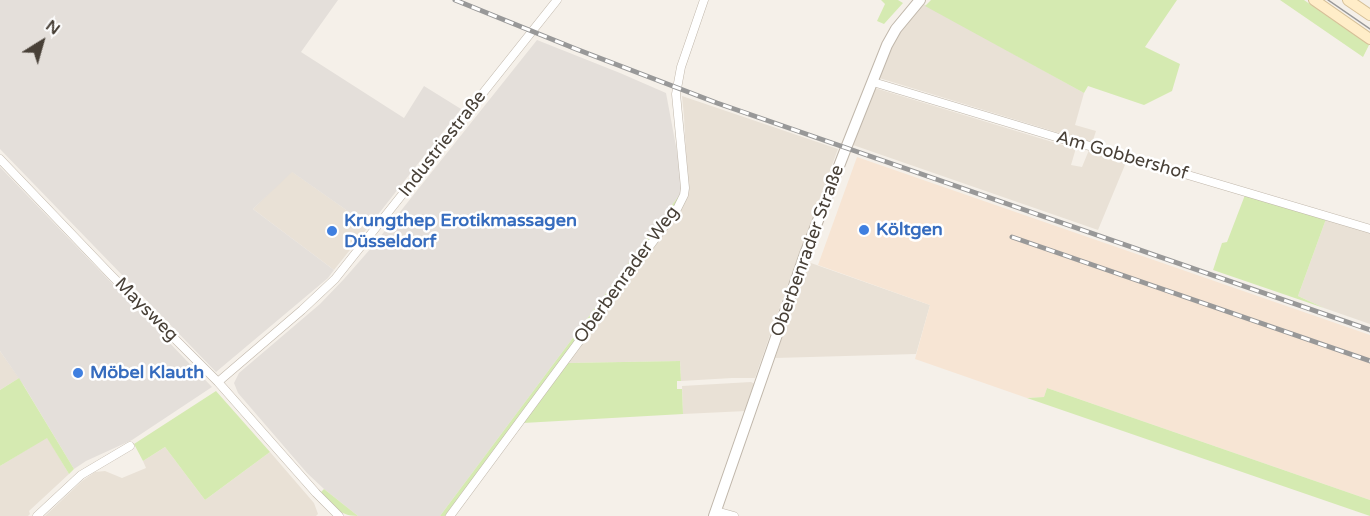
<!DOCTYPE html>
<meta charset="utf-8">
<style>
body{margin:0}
#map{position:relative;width:1370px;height:516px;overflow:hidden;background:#f5f0e9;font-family:"Varela Round",sans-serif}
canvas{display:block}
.north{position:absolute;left:12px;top:12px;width:60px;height:60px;-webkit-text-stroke:4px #fff;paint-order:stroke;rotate:37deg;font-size:16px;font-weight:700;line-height:24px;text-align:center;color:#484037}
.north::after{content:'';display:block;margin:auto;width:21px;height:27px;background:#484037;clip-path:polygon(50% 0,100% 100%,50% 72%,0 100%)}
</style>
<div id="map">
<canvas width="1370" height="516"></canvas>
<div class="north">N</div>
</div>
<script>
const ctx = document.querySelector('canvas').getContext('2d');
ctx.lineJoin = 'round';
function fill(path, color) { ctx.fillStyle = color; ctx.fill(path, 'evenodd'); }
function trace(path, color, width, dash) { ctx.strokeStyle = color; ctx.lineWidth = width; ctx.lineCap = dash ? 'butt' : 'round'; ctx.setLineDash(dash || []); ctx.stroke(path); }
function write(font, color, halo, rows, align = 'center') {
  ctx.font = font + ' "Varela Round",sans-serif'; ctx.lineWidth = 5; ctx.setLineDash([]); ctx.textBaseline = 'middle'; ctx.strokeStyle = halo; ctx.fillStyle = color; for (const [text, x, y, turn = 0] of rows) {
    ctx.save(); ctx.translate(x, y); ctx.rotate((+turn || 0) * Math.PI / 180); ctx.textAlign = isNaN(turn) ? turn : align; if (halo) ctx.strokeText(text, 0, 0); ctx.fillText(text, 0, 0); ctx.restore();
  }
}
const residential = new Path2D(`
 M 922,3 L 1084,93 L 1075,125 L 1096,131 L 1092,143 L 879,78 L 894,41 L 904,25 Z
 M 875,88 L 1069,147 L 1072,146 L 1076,148 L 1071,165 L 1082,167 L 1089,150 L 1127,160 L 1098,230 L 853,145 Z
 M 682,96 L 838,149 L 785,292 L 755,378 L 732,378 L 681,381 L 680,361 L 567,363 L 671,224 L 688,192 L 684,116 Z
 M 291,171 L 369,226 L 334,270 L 253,209 Z
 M 1326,219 L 1370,232 L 1370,324 L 1324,308 L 1298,296 Z
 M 808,262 L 930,305 L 916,354 L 775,358 Z
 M 0,351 L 19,378 L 0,390 Z
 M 751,382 L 755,384 L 746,411 L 683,414 L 682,386 Z
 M 47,437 L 69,474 L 29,511 L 30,514 L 28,516 L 0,516 L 0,466 Z
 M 165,447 L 205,500 L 270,452 L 314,503 L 318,514 L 316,516 L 45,516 L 82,481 L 95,472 L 105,471 L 122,478 L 146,468 L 143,461 Z`);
const commercial = new Path2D(`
 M 857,157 L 1370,335 L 1370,500 L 1047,388 L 1044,397 L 1027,398 L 915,359 L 930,305 L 818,265 Z`);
const industrial = new Path2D(`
 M 0,0 L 338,0 L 301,52 L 404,118 L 424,86 L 461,109 L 369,226 L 292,172 L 253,209 L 334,270 L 328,278 L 216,372 L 0,149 Z
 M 537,40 L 620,73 L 666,93 L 684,189 L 440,516 L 358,516 L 324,489 L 307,473 L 238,393 L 234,383 L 239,373 L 320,304 L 344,279 L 372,247 Z
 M 0,167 L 212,387 L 132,440 L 86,461 L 74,469 L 24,386 L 0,351 Z`);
const green = new Path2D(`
 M 881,0 L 898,0 L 903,3 L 884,24 L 877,21 L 885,4 Z
 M 931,0 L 1177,0 L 1145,47 L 1180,64 L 1172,91 L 1144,105 L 1088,86 L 1084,93 L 925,6 Z
 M 1280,0 L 1304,0 L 1369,45 L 1363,57 Z
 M 684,189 L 672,211 L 445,516 L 440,516 Z
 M 1245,195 L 1326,219 L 1298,296 L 1324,308 L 1213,270 L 1222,243 L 1227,242 Z
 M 680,361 L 681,381 L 677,381 L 677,389 L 682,389 L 683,414 L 523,423 L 567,363 Z
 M 19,378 L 74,469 L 69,474 L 47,438 L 0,466 L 0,390 Z
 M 1047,388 L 1370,500 L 1370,516 L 1027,398 L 1044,397 Z
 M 216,391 L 270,452 L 205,500 L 165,447 L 143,461 L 134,444 Z
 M 324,489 L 358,516 C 338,516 333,505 321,492 Z`);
const minor = new Path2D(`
 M 873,82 L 1069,141 L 1090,146 L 1370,229
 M 0,159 L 111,275 L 218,382 L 316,493 L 339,516
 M 218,382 L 302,310 L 335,279 L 557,0
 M 716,511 L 734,516
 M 37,516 L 81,475 L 130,446
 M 450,516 L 677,209 L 684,195 L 685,188 L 676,94 L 681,67 L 704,0`);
const tertiary = new Path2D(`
 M 714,516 L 805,254 L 846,148 L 887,45 L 896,29 L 920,0`);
const secondary = new Path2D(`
 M 1314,0 L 1370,39
 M 1348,0 L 1370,15`);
const tram = new Path2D(`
 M 1328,0 L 1370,29`);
const rail = new Path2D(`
 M 455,0 L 576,49 L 717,103 L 1370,330
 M 1012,237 L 1370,361`);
const markers = [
 [864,230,6,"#3f7fe0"],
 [332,231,6,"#3f7fe0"],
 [78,373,6,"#3f7fe0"]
];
const streetNames = [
 ["Industriestraße",443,144,-52],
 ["Am Gobbershof",1122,156,16],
 ["Oberbenrader Straße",808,251,-70],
 ["Oberbenrader Weg",627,275,-54],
 ["Maysweg",146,310,45]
];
const shopNames = [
 ["Krungthep Erotikmassagen",344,221],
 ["Düsseldorf",344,242],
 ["Költgen",876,230],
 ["Möbel Klauth",90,373]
];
fill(residential, '#e9e1d6');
fill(commercial, '#f7e5d4');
fill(industrial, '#e4dfda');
fill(green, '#d5eab1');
trace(minor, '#c0b7ab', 9);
trace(tertiary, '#c0b7ab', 12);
trace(secondary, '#d6c098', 12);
trace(minor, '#fff', 8);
trace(tertiary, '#fff', 10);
trace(secondary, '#ffedc8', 10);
trace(tram, '#989898', 1.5);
trace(rail, '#989898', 5);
trace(rail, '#fff', 3, [9]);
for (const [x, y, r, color] of markers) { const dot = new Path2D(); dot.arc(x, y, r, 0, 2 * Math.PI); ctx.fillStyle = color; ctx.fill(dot); trace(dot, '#fff', 2); }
write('18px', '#484037', '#fff', streetNames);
write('bold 18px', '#366cbe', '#fff', shopNames, 'left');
</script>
